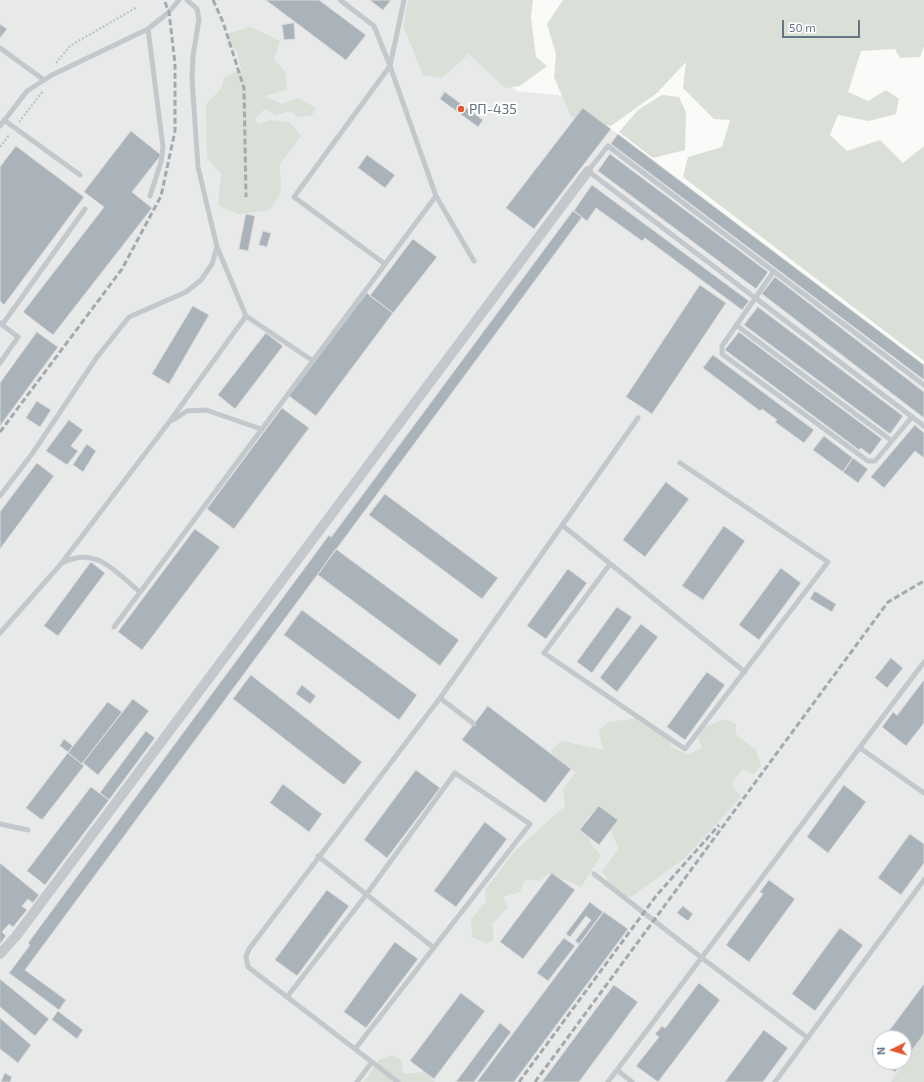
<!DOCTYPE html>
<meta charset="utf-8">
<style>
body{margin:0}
#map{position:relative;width:924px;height:1082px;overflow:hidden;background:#fafaf8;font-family:"Exo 2",sans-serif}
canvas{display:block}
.north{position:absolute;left:872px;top:1030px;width:40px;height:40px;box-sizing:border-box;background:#fff;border:1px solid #c1c8cd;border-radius:50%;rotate:265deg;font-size:11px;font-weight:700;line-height:16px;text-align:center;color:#657683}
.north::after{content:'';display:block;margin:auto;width:14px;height:18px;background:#e4572e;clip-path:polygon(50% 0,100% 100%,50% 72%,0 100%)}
.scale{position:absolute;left:782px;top:20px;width:78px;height:18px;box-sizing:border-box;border:2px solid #657683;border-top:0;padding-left:5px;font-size:12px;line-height:14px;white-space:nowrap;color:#657683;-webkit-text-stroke:3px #fff;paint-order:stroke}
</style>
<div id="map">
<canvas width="924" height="1082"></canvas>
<div class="north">N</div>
<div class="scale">50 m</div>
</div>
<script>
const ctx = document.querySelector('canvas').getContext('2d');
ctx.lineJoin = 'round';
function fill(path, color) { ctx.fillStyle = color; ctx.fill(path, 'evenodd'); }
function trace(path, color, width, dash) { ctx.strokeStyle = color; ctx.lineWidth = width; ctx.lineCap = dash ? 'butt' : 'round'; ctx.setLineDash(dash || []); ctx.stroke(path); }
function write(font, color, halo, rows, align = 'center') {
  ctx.font = font + ' "Exo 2",sans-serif'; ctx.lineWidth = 4; ctx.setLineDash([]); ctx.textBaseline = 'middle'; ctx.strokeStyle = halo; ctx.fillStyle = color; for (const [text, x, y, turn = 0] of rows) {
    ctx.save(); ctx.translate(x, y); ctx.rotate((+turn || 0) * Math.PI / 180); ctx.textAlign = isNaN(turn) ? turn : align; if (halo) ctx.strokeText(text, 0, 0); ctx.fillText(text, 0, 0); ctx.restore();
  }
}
const built = new Path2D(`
 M 0,0 L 408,0 L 403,25 L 442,78 L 469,54 L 517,91 L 585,98 L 611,129 L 924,365 L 924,1082 L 0,1082 ZM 880,1038 L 904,1038 L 904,1062 L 880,1062 Z`);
const green = new Path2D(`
 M 408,0 L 533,0 L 531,17 L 536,57 L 547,66 L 520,86 L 505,88 L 469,54 L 442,78 L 423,75 L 403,25 Z
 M 563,0 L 924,0 L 924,46 L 920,57 L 900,58 L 895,49 L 861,51 L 848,92 L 868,101 L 886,90 L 899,99 L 896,114 L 869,121 L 838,115 L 830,135 L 847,151 L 880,140 L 903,163 L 924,146 L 924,361 L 683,177 L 688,157 L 722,147 L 730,120 L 714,119 L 683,88 L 686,62 L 657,93 L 611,126 L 571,117 L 554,77 L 556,54 L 547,24 Z
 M 251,27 L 280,41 L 274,59 L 285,72 L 287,90 L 265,96 L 282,104 L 298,98 L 316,108 L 312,115 L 297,117 L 290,111 L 275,115 L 265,109 L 255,118 L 258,124 L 271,120 L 289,122 L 301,136 L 280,164 L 281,193 L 269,210 L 239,214 L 218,206 L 221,174 L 207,158 L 206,105 L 222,87 L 224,78 L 241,69 L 237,51 L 227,45 L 230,33 Z
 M 662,95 L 679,97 L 686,112 L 685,150 L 653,158 L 619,132 L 638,110 Z
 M 639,718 L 670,736 L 671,747 L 688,755 L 702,748 L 698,737 L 704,727 L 725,719 L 736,724 L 736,734 L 756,750 L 761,766 L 754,774 L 742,769 L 732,784 L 741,797 L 684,859 L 631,897 L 617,894 L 602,871 L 619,849 L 609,827 L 612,819 L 587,816 L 591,844 L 601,855 L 581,887 L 549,873 L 540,881 L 525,879 L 520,892 L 503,897 L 508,907 L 492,924 L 494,939 L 487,944 L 472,937 L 471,919 L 486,902 L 485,890 L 514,852 L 565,806 L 563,789 L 576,772 L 553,762 L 551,750 L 561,741 L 603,750 L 599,731 L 608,722 Z
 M 924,1034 L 924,1082 L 891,1082 Z
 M 392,1055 L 401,1060 L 403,1074 L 425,1072 L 435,1082 L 364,1082 L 379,1060 Z`);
const building = new Path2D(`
 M 266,0 L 319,0 L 366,35 L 346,60 Z
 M 370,0 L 391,0 L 383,10 Z
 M 294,23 L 295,39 L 284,40 L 282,25 Z
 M 0,24 L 7,29 L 0,38 Z
 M 445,92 L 483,120 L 478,127 L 440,99 Z
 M 583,108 L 611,129 L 534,229 L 506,208 Z
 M 131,131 L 161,155 L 132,192 L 152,208 L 53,335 L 23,312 L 104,207 L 84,192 Z
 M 618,134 L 924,365 L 924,380 L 611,144 Z
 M 16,146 L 84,197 L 4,305 L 0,301 L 0,167 Z
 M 610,154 L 768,272 L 756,289 L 598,171 Z
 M 367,155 L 395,175 L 385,188 L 358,168 Z
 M 592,185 L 749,301 L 742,310 L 645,238 L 642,241 L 596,208 L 587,221 L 574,211 Z
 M 573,211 L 582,217 L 25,970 L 66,1000 L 59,1010 L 9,973 L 30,945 L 28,943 L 329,535 L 331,537 Z
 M 246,214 L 255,216 L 248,251 L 239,249 Z
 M 263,231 L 271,233 L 267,247 L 259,245 Z
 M 413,239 L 437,257 L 393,313 L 370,296 Z
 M 775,277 L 924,392 L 924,418 L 762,294 Z
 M 700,285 L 726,303 L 652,414 L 626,397 Z
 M 367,293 L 393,313 L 316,416 L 289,396 Z
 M 193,306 L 209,315 L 169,384 L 152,374 Z
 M 758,307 L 903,416 L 890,434 L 744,325 Z
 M 37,332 L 58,347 L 0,426 L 0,383 Z
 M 739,332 L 882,439 L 870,455 L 861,448 L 859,450 L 725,350 Z
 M 266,333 L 283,346 L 235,409 L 218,395 Z
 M 713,355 L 814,430 L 804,443 L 775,422 L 777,420 L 762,409 L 760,411 L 703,368 Z
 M 37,401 L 51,410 L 40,427 L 26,418 Z
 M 282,408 L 309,428 L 234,529 L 207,509 Z
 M 69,420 L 83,430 L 71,446 L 78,451 L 67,465 L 46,451 Z
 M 915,425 L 924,433 L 924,458 L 915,451 L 884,488 L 871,477 Z
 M 824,436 L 853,458 L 843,472 L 813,450 Z
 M 87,444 L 96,451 L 83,472 L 73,465 Z
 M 853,458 L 868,469 L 858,483 L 843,472 Z
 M 37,463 L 54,476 L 0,549 L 0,512 Z
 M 666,482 L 689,499 L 645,557 L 623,540 Z
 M 385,494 L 498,578 L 482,599 L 369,515 Z
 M 724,526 L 745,541 L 703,600 L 682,586 Z
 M 195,529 L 220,547 L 142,650 L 118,632 Z
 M 336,549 L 459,640 L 440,666 L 318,575 Z
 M 91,562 L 105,573 L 58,636 L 44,626 Z
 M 781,568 L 801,583 L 759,640 L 739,625 Z
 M 568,569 L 587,583 L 546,639 L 527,626 Z
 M 815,591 L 836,604 L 832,612 L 810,599 Z
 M 617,607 L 632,617 L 592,673 L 577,662 Z
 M 302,610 L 417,695 L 399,720 L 284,635 Z
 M 641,624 L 658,637 L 617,692 L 600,678 Z
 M 891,658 L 903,668 L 887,688 L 875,678 Z
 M 707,672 L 725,685 L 685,740 L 667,727 Z
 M 251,675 L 362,762 L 344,785 L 233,699 Z
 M 924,680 L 924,723 L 906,746 L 882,727 L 893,712 L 897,715 Z
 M 302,685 L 316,696 L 310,704 L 296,694 Z
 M 133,699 L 149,711 L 98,775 L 83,763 Z
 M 108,702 L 122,712 L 82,764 L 68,753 Z
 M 488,706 L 571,769 L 545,803 L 462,740 Z
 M 146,731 L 155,738 L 109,800 L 100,793 Z
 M 64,739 L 73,746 L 68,752 L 60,746 Z
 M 68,753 L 84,766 L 42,820 L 26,808 Z
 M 416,770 L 440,788 L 387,858 L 364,840 Z
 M 283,784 L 322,814 L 309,832 L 270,803 Z
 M 844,785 L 866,802 L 828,853 L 807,837 Z
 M 91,787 L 109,800 L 45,885 L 27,871 Z
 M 599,806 L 618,820 L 599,845 L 580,830 Z
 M 485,822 L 507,839 L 456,907 L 434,891 Z
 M 910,834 L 924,844 L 924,863 L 901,895 L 878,878 Z
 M 0,863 L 39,895 L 33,903 L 28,899 L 22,906 L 27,910 L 13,927 L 9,924 L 2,932 L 6,936 L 0,944 Z
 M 552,873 L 575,890 L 523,959 L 500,942 Z
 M 769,880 L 795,899 L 749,962 L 726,945 L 763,894 L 760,892 Z
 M 327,890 L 349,906 L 297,976 L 275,960 Z
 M 590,902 L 603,912 L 579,944 L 575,941 L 591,920 L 586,916 L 570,937 L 566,934 Z
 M 683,906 L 693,914 L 688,921 L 677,913 Z
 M 604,912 L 628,929 L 514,1082 L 477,1082 Z
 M 840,928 L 863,945 L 815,1011 L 792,994 Z
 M 564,938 L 575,946 L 548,981 L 537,973 Z
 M 395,942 L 418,959 L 366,1028 L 344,1012 Z
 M 0,979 L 49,1019 L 35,1036 L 0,1007 Z
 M 699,983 L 720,1000 L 658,1082 L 636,1066 L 659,1037 L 655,1034 L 662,1026 L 665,1028 Z
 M 924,984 L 924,1034 L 904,1061 L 904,1038 L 884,1038 Z
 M 614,985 L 638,1002 L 579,1082 L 542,1082 Z
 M 461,993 L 485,1011 L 434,1079 L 410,1061 Z
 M 58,1011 L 83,1030 L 77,1039 L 52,1020 Z
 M 0,1018 L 31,1045 L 18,1063 L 0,1049 Z
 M 500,1023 L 511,1032 L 474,1082 L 456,1082 Z
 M 764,1030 L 788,1048 L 763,1082 L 725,1082 Z
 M 880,1043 L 880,1061 L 872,1055 Z
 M 881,1062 L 903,1062 L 895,1072 Z
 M 5,1073 L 12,1077 L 10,1082 L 1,1082 Z`);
const path = new Path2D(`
 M 56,63 L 70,46 L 137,7
 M 19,122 L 43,91
 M 0,147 L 10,134`);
const service = new Path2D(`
 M 187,0 L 197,9 L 199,19 L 193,56 L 192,79 L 198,167 L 217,247 L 246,316 L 313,361
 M 340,0 L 374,26 L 390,66 L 436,196 L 474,261
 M 148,29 L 163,147 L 161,162 L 150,196
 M 0,48 L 44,80
 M 4,120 L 80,175
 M 0,126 L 27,91 L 52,75 L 148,29 L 169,12 L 179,0
 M 385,264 L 294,197 L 390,66 L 404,0
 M 774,271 L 722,346 L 722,354 L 868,461 L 875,461 L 912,417
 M 0,323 L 18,337 L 0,363
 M 2,325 L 85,209
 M 736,325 L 892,441
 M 924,385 L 608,146 L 588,171 L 924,426
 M 173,420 L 187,411 L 206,410 L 261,429
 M 0,496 L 32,454 L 97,357 L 129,317 L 186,292 L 201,280 L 212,264 L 217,247
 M 562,525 L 745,672
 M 62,563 C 96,545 115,572 140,592
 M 610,564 L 544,653 L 685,749 L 828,562 L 680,463
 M 114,627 L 436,196
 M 0,633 L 60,565 L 170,421 L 246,316
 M 440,698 L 474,724
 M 860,748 L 924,793
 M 0,824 L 28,830
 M 318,856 L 434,948
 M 594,874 L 702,958 L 808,1038
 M 287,997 L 366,895 L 455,773 L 530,824 L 355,1049
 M 617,1070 L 632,1082
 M 357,1082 L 372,1062
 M 398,1082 L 248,967 L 246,957 L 249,949 L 440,698 L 638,418
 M 608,1082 L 924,662
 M 775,1082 L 924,880`);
const minor = new Path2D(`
 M 0,954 L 17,935 L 588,171`);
const rail = new Path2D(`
 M 213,0 L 223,22 L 244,88 L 246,197
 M 0,432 L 122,269 L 161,196 L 175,131 L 175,64 L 169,12 L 164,0
 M 519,1082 L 656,896 L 719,825
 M 535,1082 L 888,602 L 924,581`);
const markers = [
 [461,109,4,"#e4572e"]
];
const poiNames = [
 ["РП-435",469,109]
];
fill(built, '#e8e9e9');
fill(green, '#dadfd7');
fill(building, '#aab3b9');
trace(building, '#dcdcda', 1);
trace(path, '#bbbfc2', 2, [2, 2]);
trace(service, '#c3c8cc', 5);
trace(minor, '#c3c8cc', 10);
trace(rail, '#a2aab0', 3, [6, 3]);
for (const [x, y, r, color] of markers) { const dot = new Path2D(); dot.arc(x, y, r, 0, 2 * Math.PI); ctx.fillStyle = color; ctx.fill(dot); trace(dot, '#fff', 1.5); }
write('14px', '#657683', '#fff', poiNames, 'left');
</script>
